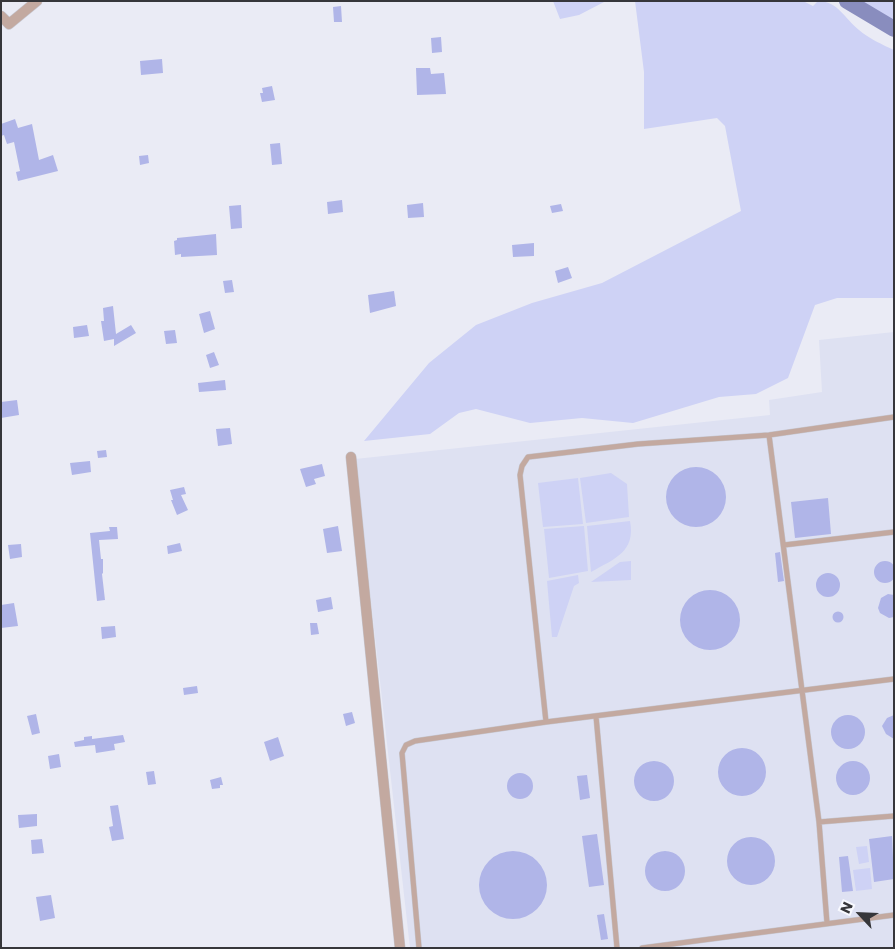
<!DOCTYPE html>
<style>
body{margin:0}
#map{position:relative;width:895px;height:949px;overflow:hidden;background:#eaebf5;font-family:Poppins,sans-serif}
canvas{display:block}
.frame{position:absolute;inset:0;border:2px solid #36363a;pointer-events:none}
.north{position:absolute;left:835px;top:889px;width:50px;height:50px;-webkit-text-stroke:4px #f8f9ff;paint-order:stroke;rotate:295deg;font-size:14px;font-weight:700;line-height:20px;text-align:center;color:#36363a}
.north::after{content:'';display:block;margin:auto;width:18px;height:22px;background:#36363a;clip-path:polygon(50% 0,100% 100%,50% 72%,0 100%)}
</style>
<div id="map">
<canvas width="895" height="949"></canvas>
<div class="frame"></div>
<div class="north">N</div>
</div>
<script>
const ctx = document.querySelector('canvas').getContext('2d');
ctx.lineJoin = 'round';
function fill(path, color) { ctx.fillStyle = color; ctx.fill(path, 'evenodd'); }
function trace(path, color, width, dash) { ctx.strokeStyle = color; ctx.lineWidth = width; ctx.lineCap = dash ? 'butt' : 'round'; ctx.setLineDash(dash || []); ctx.stroke(path); }
const built = new Path2D(`
 M 894,332 L 894,948 L 410,948 L 355,459 L 770,415 L 769,400 L 822,392 L 819,340 Z`);
const green = new Path2D(`
 M 553,1 L 606,1 L 579,15 L 560,19 Z
 M 635,1 L 803,1 L 813,6 L 818,1 C 838,1 845,19 859,30 C 868,38 883,45 894,50 L 894,298 L 837,298 L 815,305 L 788,378 L 756,394 L 719,397 L 633,423 L 582,418 L 530,423 L 476,409 L 459,413 L 430,434 L 364,441 L 429,363 L 476,325 L 532,303 L 602,283 L 741,211 L 725,126 L 717,118 L 644,129 L 644,72 Z
 M 856,1 L 894,1 L 894,26 L 855,1 Z
 M 611,473 L 627,484 L 629,517 L 586,523 L 580,478 Z
 M 578,478 L 583,524 L 543,527 L 538,483 Z
 M 630,521 C 636,552 614,559 591,572 L 587,526 Z
 M 584,526 L 588,571 L 549,578 L 544,529 Z
 M 631,561 L 631,580 L 591,582 L 620,562 Z
 M 578,575 L 579,583 L 574,586 L 557,637 L 552,637 L 547,581 Z
 M 867,846 L 869,862 L 859,864 L 856,847 Z
 M 870,868 L 872,889 L 856,891 L 853,870 Z`);
const river = new Path2D(`
 M 847,1 L 894,29`);
const building = new Path2D(`
 M 341,6 L 342,22 L 334,22 L 333,7 Z
 M 441,37 L 442,52 L 432,53 L 431,38 Z
 M 162,59 L 163,73 L 141,75 L 140,61 Z
 M 416,68 L 430,68 L 431,74 L 444,73 L 446,94 L 417,95 Z
 M 272,86 L 275,100 L 262,102 L 260,93 L 263,93 L 262,88 Z
 M 15,119 L 18,128 L 32,124 L 39,160 L 53,155 L 58,171 L 18,181 L 16,172 L 20,171 L 14,142 L 7,144 L 4,135 L 1,136 L 1,124 Z
 M 280,143 L 282,164 L 272,165 L 270,144 Z
 M 148,155 L 149,163 L 140,165 L 139,156 Z
 M 342,200 L 343,212 L 328,214 L 327,202 Z
 M 423,203 L 424,217 L 408,218 L 407,205 Z
 M 561,204 L 563,211 L 552,213 L 550,206 Z
 M 241,205 L 242,228 L 231,229 L 229,206 Z
 M 216,234 L 217,255 L 181,257 L 181,254 L 175,255 L 174,241 L 177,240 L 177,238 Z
 M 534,243 L 534,256 L 513,257 L 512,245 Z
 M 568,267 L 572,278 L 558,283 L 555,271 Z
 M 232,280 L 234,292 L 225,293 L 223,281 Z
 M 394,291 L 396,306 L 370,313 L 368,295 Z
 M 113,306 L 116,334 L 131,325 L 136,333 L 114,346 L 114,339 L 104,341 L 101,321 L 104,321 L 103,308 Z
 M 210,311 L 215,329 L 204,333 L 199,314 Z
 M 87,325 L 89,336 L 74,338 L 73,327 Z
 M 175,330 L 177,343 L 166,344 L 164,331 Z
 M 214,352 L 219,365 L 210,368 L 206,355 Z
 M 225,380 L 226,390 L 199,392 L 198,383 Z
 M 17,400 L 19,415 L 1,418 L 1,402 Z
 M 230,428 L 232,444 L 218,446 L 216,429 Z
 M 106,450 L 107,457 L 98,458 L 97,451 Z
 M 90,461 L 91,472 L 72,475 L 70,463 Z
 M 322,464 L 325,476 L 314,479 L 316,484 L 306,487 L 300,469 Z
 M666 497a30 30 0 1 1 60 0a30 30 0 1 1-60 0Z
 M 184,487 L 186,494 L 181,495 L 188,510 L 177,515 L 171,500 L 173,500 L 170,490 Z
 M 828,498 L 831,534 L 795,538 L 791,502 Z
 M 338,526 L 342,551 L 327,553 L 323,529 Z
 M 109,527 L 117,527 L 118,539 L 99,540 L 101,559 L 103,559 L 103,573 L 102,574 L 105,600 L 97,601 L 90,533 L 110,531 Z
 M 180,543 L 182,551 L 168,554 L 167,546 Z
 M 21,544 L 22,557 L 10,559 L 8,545 Z
 M 780,552 L 784,581 L 778,582 L 775,553 Z
 M874 572a11 11 0 1 1 22 0a11 11 0 1 1-22 0Z
 M816 585a12 12 0 1 1 24 0a12 12 0 1 1-24 0Z
 M680 620a30 30 0 1 1 60 0a30 30 0 1 1-60 0Z
 M 888,594 L 894,595 L 894,617 L 889,618 L 880,613 L 878,608 L 881,598 Z
 M 331,597 L 333,609 L 318,612 L 316,600 Z
 M 14,603 L 18,626 L 1,628 L 1,605 Z
 M832.5 617a5.5 5.5 0 1 1 11 0a5.5 5.5 0 1 1-11 0Z
 M 310,623 L 317,623 L 319,634 L 311,635 Z
 M 115,626 L 116,637 L 102,639 L 101,627 Z
 M 197,686 L 198,693 L 184,695 L 183,688 Z
 M 352,712 L 355,723 L 346,726 L 343,714 Z
 M 36,714 L 40,733 L 32,735 L 27,716 Z
 M831 732a17 17 0 1 1 34 0a17 17 0 1 1-34 0Z
 M 894,715 L 894,739 L 886,734 L 882,726 L 887,718 Z
 M 123,735 L 125,742 L 114,744 L 115,750 L 96,753 L 95,745 L 75,747 L 74,742 L 84,740 L 84,737 L 92,736 L 92,739 Z
 M 278,737 L 284,756 L 270,761 L 264,742 Z
 M718 772a24 24 0 1 1 48 0a24 24 0 1 1-48 0Z
 M 59,754 L 61,767 L 50,769 L 48,756 Z
 M836 778a17 17 0 1 1 34 0a17 17 0 1 1-34 0Z
 M634 781a20 20 0 1 1 40 0a20 20 0 1 1-40 0Z
 M 154,771 L 156,784 L 148,785 L 146,772 Z
 M507 786a13 13 0 1 1 26 0a13 13 0 1 1-26 0Z
 M 587,775 L 590,798 L 580,800 L 577,776 Z
 M 221,777 L 223,785 L 220,785 L 220,788 L 212,789 L 210,780 Z
 M 118,805 L 124,839 L 112,841 L 109,827 L 113,826 L 110,806 Z
 M 37,814 L 37,826 L 19,828 L 18,815 Z
 M 597,834 L 604,885 L 589,887 L 582,836 Z
 M 892,836 L 894,879 L 874,882 L 869,839 Z
 M727 861a24 24 0 1 1 48 0a24 24 0 1 1-48 0Z
 M 42,839 L 44,853 L 32,854 L 31,840 Z
 M645 871a20 20 0 1 1 40 0a20 20 0 1 1-40 0Z
 M479 885a34 34 0 1 1 68 0a34 34 0 1 1-68 0Z
 M 848,856 L 853,891 L 842,892 L 839,857 Z
 M 51,895 L 55,918 L 40,921 L 36,897 Z
 M 604,914 L 608,939 L 601,940 L 597,915 Z`);
const service = new Path2D(`
 M 769,435 L 819,822 L 827,923
 M 784,545 L 894,532
 M 596,716 L 617,948
 M 546,722 L 520,475 L 522,466 L 528,457 L 638,444 L 769,435 L 894,417
 M 819,822 L 894,816
 M 419,948 L 402,753 L 406,745 L 415,741 L 546,722 L 894,679
 M 642,948 L 894,915`);
const minor = new Path2D(`
 M 1,16 L 9,24 L 37,1
 M 351,457 L 400,948`);
fill(built, '#dee1f2');
fill(green, '#ced2f5');
trace(river, '#898dbe', 16);
fill(building, '#b0b5e8');
trace(service, '#c6c7d0', 6);
trace(minor, '#c6c7d0', 11);
trace(service, '#c3a9a0', 5);
trace(minor, '#c3a9a0', 10);
</script>
